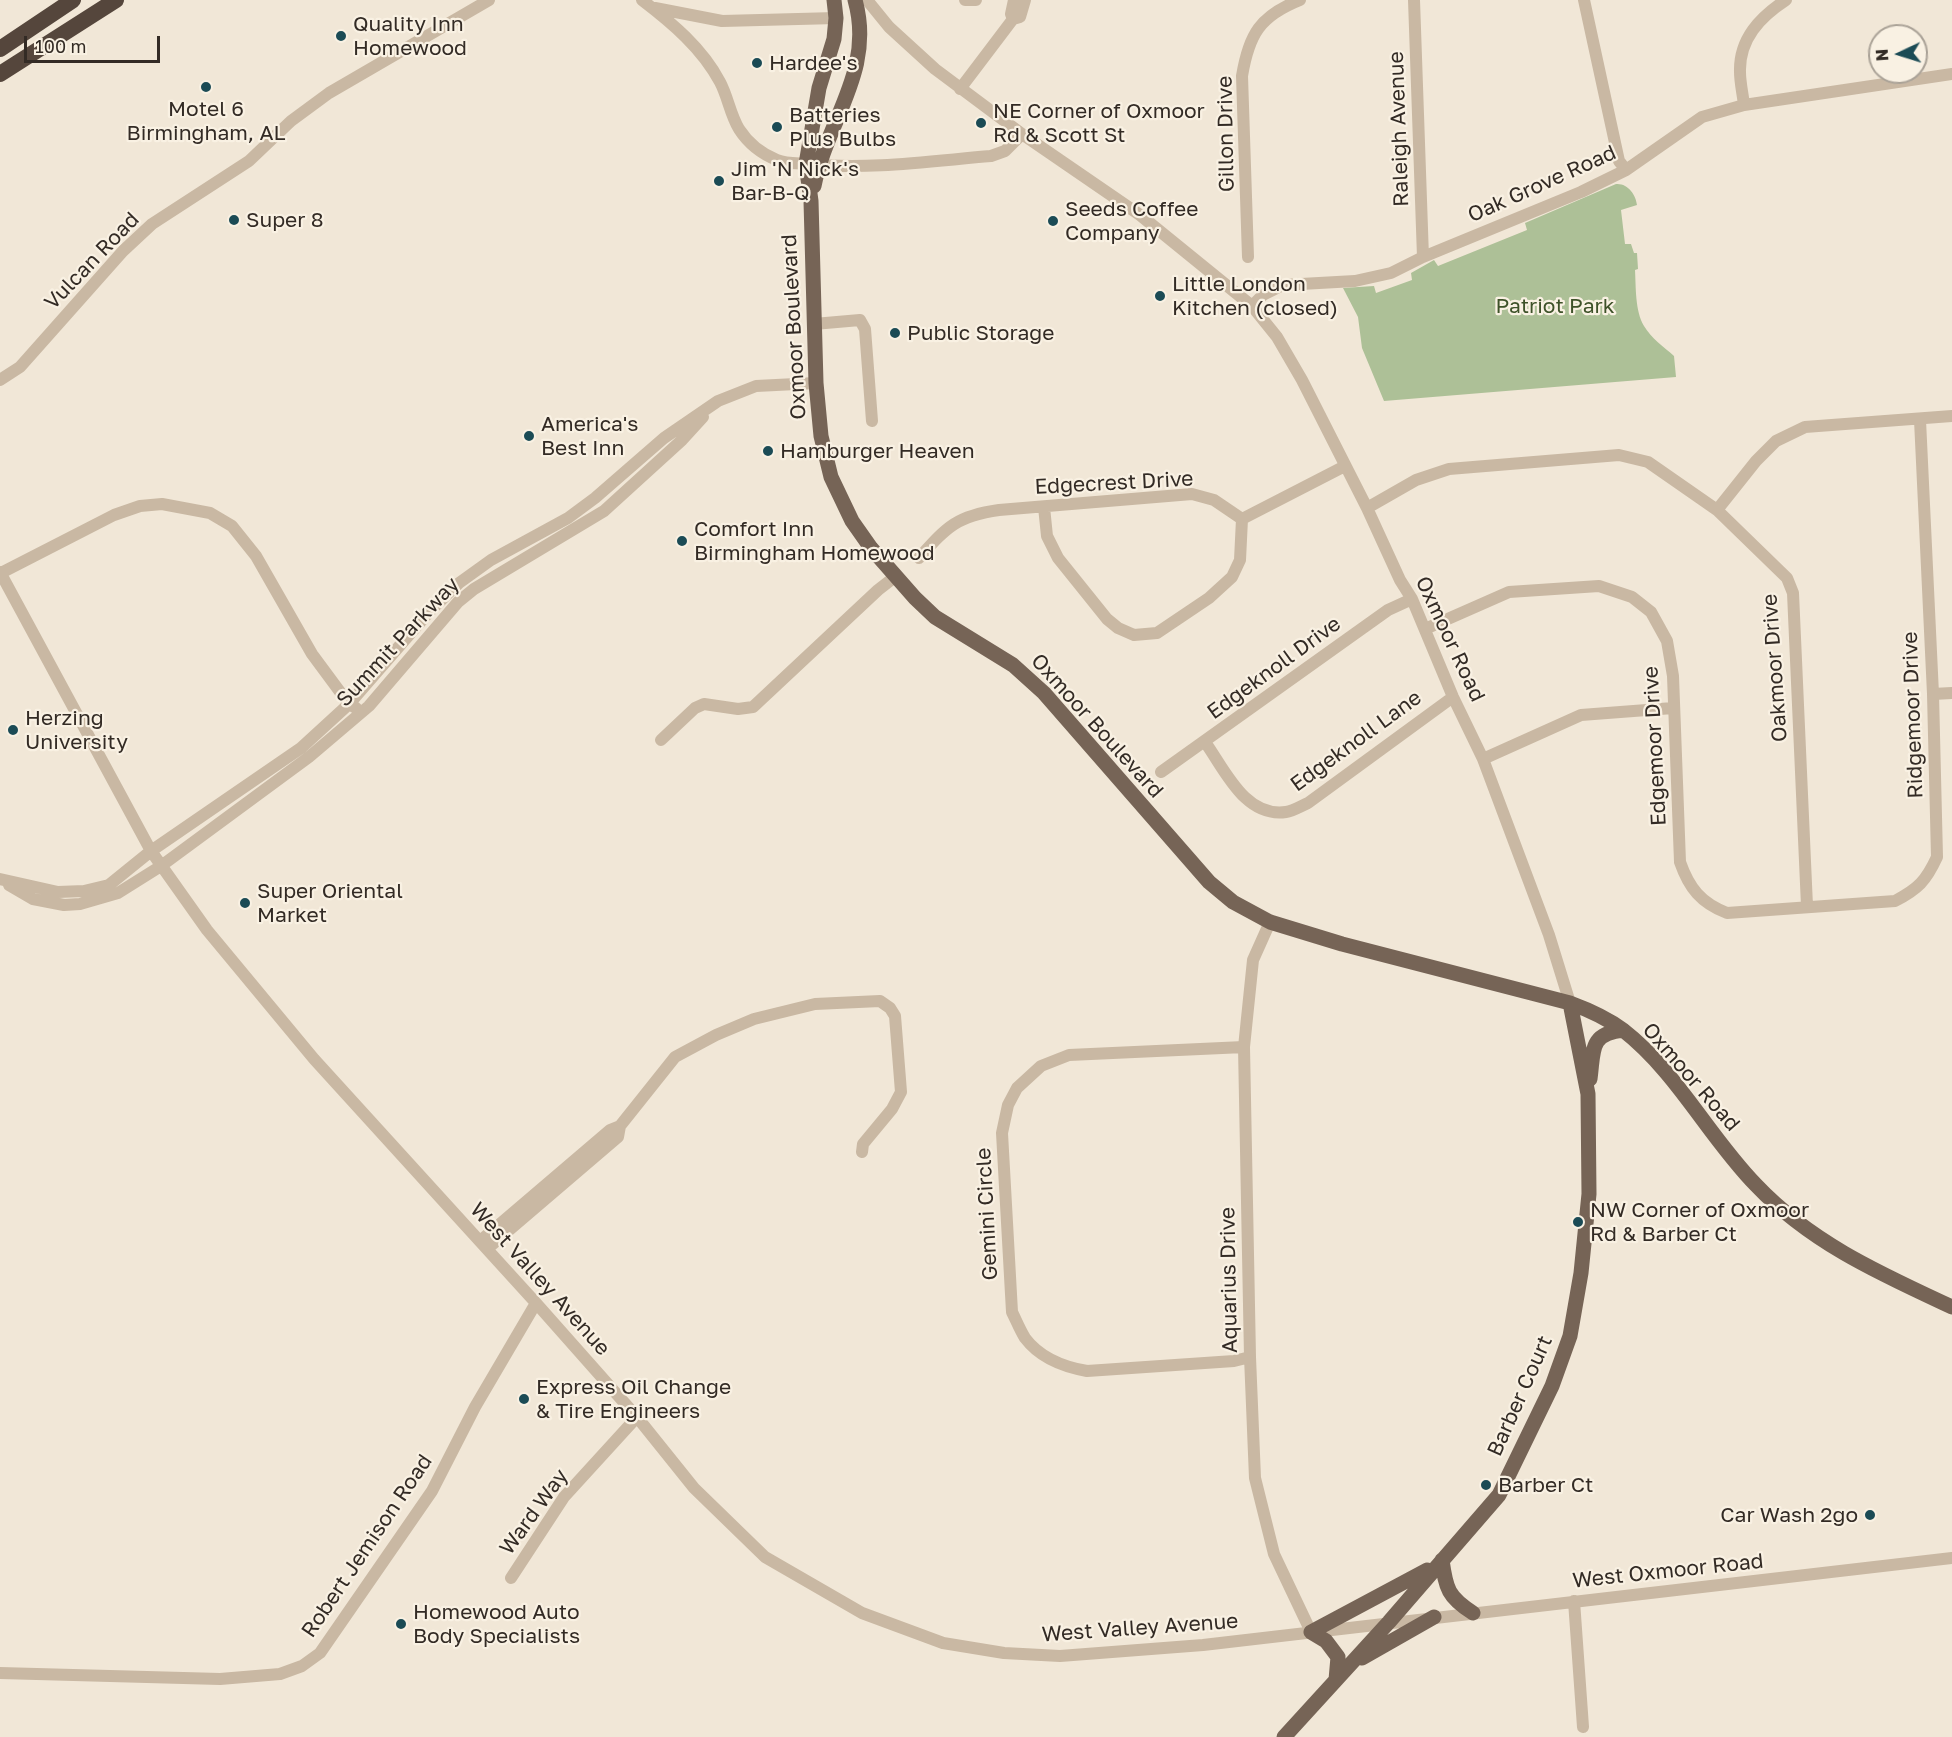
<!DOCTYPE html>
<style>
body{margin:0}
#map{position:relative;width:1952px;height:1737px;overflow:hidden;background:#f1e7d7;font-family:"Golos Text",sans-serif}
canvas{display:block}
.north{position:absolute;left:1868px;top:24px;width:60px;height:60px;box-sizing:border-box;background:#f9f1e3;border:2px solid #aaa297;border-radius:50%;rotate:266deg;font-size:16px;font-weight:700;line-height:24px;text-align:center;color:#332b25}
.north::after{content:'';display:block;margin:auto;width:21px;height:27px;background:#1b4b55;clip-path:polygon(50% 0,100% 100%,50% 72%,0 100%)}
.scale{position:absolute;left:24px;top:36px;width:136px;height:27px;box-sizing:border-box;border:3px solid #332b25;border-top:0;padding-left:8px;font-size:18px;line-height:21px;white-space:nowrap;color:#332b25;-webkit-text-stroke:4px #f9f1e3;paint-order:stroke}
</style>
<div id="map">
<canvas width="1952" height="1737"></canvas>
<div class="north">N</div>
<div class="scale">100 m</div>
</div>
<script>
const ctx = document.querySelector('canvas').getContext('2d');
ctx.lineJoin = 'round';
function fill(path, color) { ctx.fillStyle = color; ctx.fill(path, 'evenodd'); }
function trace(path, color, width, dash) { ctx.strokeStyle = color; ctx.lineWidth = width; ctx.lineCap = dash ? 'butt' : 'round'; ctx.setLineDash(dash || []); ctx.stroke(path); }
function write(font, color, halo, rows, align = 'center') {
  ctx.font = font + ' "Golos Text",sans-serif'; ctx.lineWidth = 4.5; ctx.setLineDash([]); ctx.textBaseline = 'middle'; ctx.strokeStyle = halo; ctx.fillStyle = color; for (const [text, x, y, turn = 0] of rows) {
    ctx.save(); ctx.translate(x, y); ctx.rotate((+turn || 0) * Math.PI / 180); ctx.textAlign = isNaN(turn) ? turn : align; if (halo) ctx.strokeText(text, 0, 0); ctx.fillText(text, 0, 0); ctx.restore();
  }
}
const green = new Path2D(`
 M 1616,184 C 1628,183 1636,195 1637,205 L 1621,210 L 1625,244 L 1631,244 L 1634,253 L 1637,253 L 1638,269 L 1635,270 C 1636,287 1635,311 1644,326 C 1651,338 1664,347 1674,356 L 1676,377 L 1384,401 L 1362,348 L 1358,317 L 1343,288 L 1374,286 L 1376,293 L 1412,280 L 1411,273 L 1434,260 L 1438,266 L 1527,230 L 1525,223 Z`);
const minor = new Path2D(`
 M 642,0 C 672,23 702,48 720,82 C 728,97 730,114 739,129 C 748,143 762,154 777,160 C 786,164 799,163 809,164 C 869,170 931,161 991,156 L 1005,151 L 1022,134
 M 867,0 L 889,27 L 935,69 L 1022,134 L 1140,215 L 1252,306 L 1277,337 L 1302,380 L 1367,508 L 1400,580 L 1412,599 L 1453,697 L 1483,759 L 1549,935 L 1570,1003
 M 965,0 L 976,0
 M 1414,0 L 1423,257
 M 1584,0 L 1619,161 L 1626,170
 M 655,8 L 722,21 L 836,18
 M 1013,19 L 1011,14 L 1014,0
 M 960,89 L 1013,19 L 1020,17 L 1025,0
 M 1744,105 C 1743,95 1740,83 1740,72 C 1739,39 1760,17 1786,0
 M 1248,257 L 1242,76 C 1249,34 1260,16 1300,0
 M 1252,306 L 1263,295 L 1283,285 L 1355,281 L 1391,273 L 1423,257 L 1581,192 L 1626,170 L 1702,117 L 1744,105 L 1952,74
 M 814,324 L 860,320 L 865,329 L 872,421
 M 0,380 L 20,367 L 123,251 L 152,224 L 249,161 L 291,121 L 329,93 L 489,0
 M 1044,507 L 1047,536 L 1058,558 L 1107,619 L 1118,628 L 1134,635 L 1157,633 L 1209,598 L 1232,577 L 1240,560 L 1242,519
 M 1367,508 L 1416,480 L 1449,469 L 1619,455 L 1648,462 L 1717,510 L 1787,578 L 1793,593 L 1807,906
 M 1717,510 L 1756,461 L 1776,441 L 1805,427 L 1952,416
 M 1242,519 L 1345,466
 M 919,558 C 947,527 956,516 999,510 L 1192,494 L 1214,500 L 1242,519
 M 0,572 L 151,851 L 207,930 L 314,1059 L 536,1303 L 637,1417 L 694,1488 L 765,1557 L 862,1613 L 943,1643 L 1004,1653 L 1060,1656 L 1203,1645 L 1952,1558
 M 1,573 L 114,515 L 140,506 L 162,504 L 210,513 L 232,526 L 256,556 L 312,654 L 349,704 L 356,708
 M 1425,629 L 1509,592 L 1599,586 L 1632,597 L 1651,612 L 1667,641 L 1673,676 L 1680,862 C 1689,888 1701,903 1727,913 L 1895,901 C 1918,889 1926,881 1937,857 L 1933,694 L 1920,420
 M 1933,694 L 1952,693
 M 661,740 L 695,708 L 704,704 L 738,709 L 753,707 L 878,590 L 896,576
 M 1205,742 C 1225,770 1245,818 1286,812 C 1293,811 1301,806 1308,803 L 1453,697
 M 1483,759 L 1581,715 L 1673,708
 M 1161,772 L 1388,610 L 1412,599
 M 0,879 L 58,892 L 84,891 L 109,885 L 151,851 L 301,748 L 349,704 L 429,612 L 459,583 L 491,560 L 568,518 L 595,498 L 664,438 L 718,401 L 756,386 L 816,383
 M 9,885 L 33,899 L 64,905 L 80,904 L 118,893 L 161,866 L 309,757 L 369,706 L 458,602 L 474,589 L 604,511 L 682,440 L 703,417
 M 1270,922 L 1253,960 L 1244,1047 L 1250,1357 L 1255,1478 L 1274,1554 L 1311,1632
 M 1244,1047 L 1069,1055 L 1041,1066 L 1017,1088 L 1008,1105 L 1002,1133 L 1012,1312 C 1016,1320 1020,1330 1025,1338 C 1040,1358 1064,1367 1087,1371 L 1234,1361 L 1250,1357
 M 480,1241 L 610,1130 L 620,1126
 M 487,1249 L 618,1137 L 620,1126 L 675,1057 L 716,1035 L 754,1019 L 815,1004 L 880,1001 L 890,1008 L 895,1016 L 901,1092 L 892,1109 L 863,1144 L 862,1152
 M 511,1578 L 564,1497 L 637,1417
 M 1574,1601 L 1583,1727
 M 0,1673 L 220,1679 L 280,1674 L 302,1666 L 320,1653 L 432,1491 L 475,1407 L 536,1303`);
const major = new Path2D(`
 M 834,0 L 836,18 L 834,39 L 819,88 L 806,164 L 811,201 L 816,383 L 821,436 L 831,477 L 852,521 L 871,548 L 915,598 L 935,617 L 1013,665 L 1044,693 L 1209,882 L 1233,902 L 1270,922 L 1342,944 L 1570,1003 C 1589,1010 1607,1018 1623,1030 C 1677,1072 1709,1137 1756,1185 C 1811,1243 1881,1274 1952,1307
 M 814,186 C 827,120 875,71 855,0
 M 1590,1079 C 1594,1050 1589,1034 1623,1030
 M 1442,1560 C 1446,1589 1448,1597 1473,1613
 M 1311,1632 L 1427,1570
 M 1311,1632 L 1326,1641 L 1338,1657 L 1336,1680
 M 1362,1658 L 1434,1617
 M 1284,1737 L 1389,1622 L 1499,1495 L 1552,1386 L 1570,1336 L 1581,1273 L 1589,1194 L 1588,1094 L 1570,1003`);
const highway = new Path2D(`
 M 0,49 L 73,0
 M 0,74 L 116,0`);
const markers = [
 [341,36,6,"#1b4b55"],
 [757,63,6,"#1b4b55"],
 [206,87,6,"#1b4b55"],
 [981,123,6,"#1b4b55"],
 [777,127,6,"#1b4b55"],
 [719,181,6,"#1b4b55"],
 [234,220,6,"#1b4b55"],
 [1053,221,6,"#1b4b55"],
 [1160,296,6,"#1b4b55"],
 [895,333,6,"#1b4b55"],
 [529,436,6,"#1b4b55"],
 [768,451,6,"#1b4b55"],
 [682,541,6,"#1b4b55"],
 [13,730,6,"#1b4b55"],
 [245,903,6,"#1b4b55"],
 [1578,1222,6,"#1b4b55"],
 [524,1399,6,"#1b4b55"],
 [1486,1485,6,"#1b4b55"],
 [1870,1515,6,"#1b4b55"],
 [401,1624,6,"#1b4b55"]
];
const poiNames = [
 ["Quality Inn",353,24],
 ["Homewood",353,48],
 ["Hardee's",769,63],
 ["Motel 6",206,109,"center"],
 ["Birmingham, AL",206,133,"center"],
 ["NE Corner of Oxmoor",993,111],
 ["Rd & Scott St",993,135],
 ["Batteries",789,115],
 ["Plus Bulbs",789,139],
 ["Jim 'N Nick's",731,169],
 ["Bar-B-Q",731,193],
 ["Seeds Coffee",1065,209],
 ["Company",1065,233],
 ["Super 8",246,220],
 ["Little London",1172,284],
 ["Kitchen (closed)",1172,308],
 ["Public Storage",907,333],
 ["America's",541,424],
 ["Best Inn",541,448],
 ["Hamburger Heaven",780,451],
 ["Comfort Inn",694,529],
 ["Birmingham Homewood",694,553],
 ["Herzing",25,718],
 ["University",25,742],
 ["Super Oriental",257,891],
 ["Market",257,915],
 ["NW Corner of Oxmoor",1590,1210],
 ["Rd & Barber Ct",1590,1234],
 ["Express Oil Change",536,1387],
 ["& Tire Engineers",536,1411],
 ["Barber Ct",1498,1485],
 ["Car Wash 2go",1858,1515,"right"],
 ["Homewood Auto",413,1612],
 ["Body Specialists",413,1636]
];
const streetNames = [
 ["Raleigh Avenue",1399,129,-92],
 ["Gillon Drive",1226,134,-91],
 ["Oak Grove Road",1542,184,-24],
 ["Vulcan Road",92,261,-46],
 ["Oxmoor Boulevard",794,327,-93],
 ["Edgecrest Drive",1114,483,-3],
 ["Oxmoor Road",1450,639,65],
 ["Summit Parkway",398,642,-47],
 ["Edgeknoll Drive",1274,668,-36],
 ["Oakmoor Drive",1775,668,-94],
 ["Ridgemoor Drive",1913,715,-92],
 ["Oxmoor Boulevard",1097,726,48],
 ["Edgeknoll Lane",1356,741,-36],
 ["Edgemoor Drive",1655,746,-93],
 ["Oxmoor Road",1691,1077,49],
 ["Gemini Circle",987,1214,-93],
 ["West Valley Avenue",540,1279,48],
 ["Aquarius Drive",1229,1280,-91],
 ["Barber Court",1520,1396,-66],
 ["Ward Way",534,1512,-54],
 ["Robert Jemison Road",367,1546,-56],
 ["West Oxmoor Road",1668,1571,-6],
 ["West Valley Avenue",1140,1628,-4]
];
const parkNames = [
 ["Patriot Park",1555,306]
];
fill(green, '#adc097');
trace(minor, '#c9b8a3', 12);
trace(major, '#766456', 15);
trace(highway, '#55463c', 16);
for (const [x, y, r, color] of markers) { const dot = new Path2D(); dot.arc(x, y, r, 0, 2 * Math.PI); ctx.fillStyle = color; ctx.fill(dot); trace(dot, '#f9f1e3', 2); }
write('21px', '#332b25', '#f9f1e3', poiNames, 'left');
write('21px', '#332b25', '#f9f1e3', streetNames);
write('21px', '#3e5229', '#f9f1e3', parkNames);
</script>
